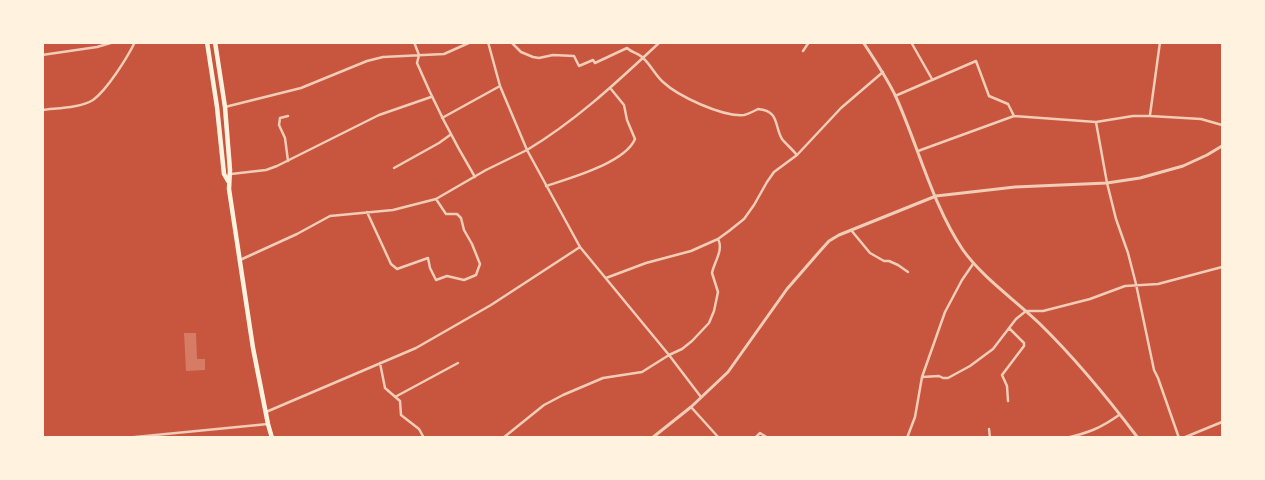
<!DOCTYPE html>
<style>
body{margin:0}
#map{position:relative;width:1265px;height:480px;overflow:hidden;background:#c8553d;font-family:"Sofia Sans Condensed",sans-serif}
canvas{display:block}
.frame{position:absolute;inset:0;border:44px solid #fff3e0;pointer-events:none}
</style>
<div id="map">
<canvas width="1265" height="480"></canvas>
<div class="frame"></div>
</div>
<script>
const ctx = document.querySelector('canvas').getContext('2d');
ctx.lineJoin = 'round';
function fill(path, color) { ctx.fillStyle = color; ctx.fill(path, 'evenodd'); }
function trace(path, color, width, dash) { ctx.strokeStyle = color; ctx.lineWidth = width; ctx.lineCap = dash ? 'butt' : 'round'; ctx.setLineDash(dash || []); ctx.stroke(path); }
const building = new Path2D(`
 M 184,333 L 196,333 L 197,359 L 205,359 L 205,370 L 186,371 Z`);
const minor = new Path2D(`
 M 414,42 L 419,55 L 417,63 C 434,103 453,140 475,177
 M 511,42 L 521,52 L 533,57 L 539,58 L 553,55 L 574,56 L 579,66 L 593,60 L 595,63 L 627,48 C 632,53 639,53 643,58 C 651,65 655,75 663,82 C 678,96 722,117 744,115 C 749,114 754,111 758,109 C 780,111 774,126 782,139 C 786,144 792,149 796,154
 M 660,42 C 617,82 577,120 527,150 L 580,247 L 669,355 L 701,397
 M 911,42 L 932,79
 M 803,51 L 809,42
 M 42,55 L 97,47 L 114,42
 M 895,96 L 976,61 L 989,96 L 1008,104 L 1014,116
 M 225,107 L 301,88 L 367,61 L 383,57 L 444,54 L 471,42
 M 42,110 C 58,108 80,108 93,100 C 107,90 127,58 135,42
 M 1150,115 L 1160,42
 M 288,116 L 280,118 L 279,125 L 285,138 L 288,161
 M 442,118 L 500,86
 M 1096,122 L 1107,183 L 1116,219 L 1128,253 L 1136,284 L 1154,370 L 1158,378 L 1179,438
 M 918,151 L 1014,116 L 1096,122 L 1133,116 L 1150,116 L 1201,119 L 1222,125
 M 394,168 L 439,143 L 450,135
 M 231,174 L 266,170 L 277,166 L 379,115 L 431,97
 M 546,186 C 570,178 625,163 635,139 L 627,120 L 624,105 L 611,89
 M 367,212 L 391,264 L 397,269 L 428,258 L 430,268 L 436,280 L 447,276 L 464,280 L 476,275 L 480,264 L 472,244 L 464,230 L 461,218 L 457,214 L 446,214 L 436,199
 M 851,230 L 870,253 L 884,261 L 889,261 L 898,265 L 908,272
 M 240,260 L 297,234 L 330,216 L 393,210 L 436,199 L 486,170 L 527,150 L 500,86 L 488,42
 M 606,278 L 646,263 L 691,251 L 718,239 L 729,231 L 744,219 L 754,205 L 767,182 L 774,172 L 797,155 L 841,108 L 883,72
 M 380,363 L 385,388 L 400,401 L 401,415 L 419,429 L 424,438
 M 922,377 L 939,376 L 943,378 L 948,378 L 970,366 L 993,349 L 1016,319 L 1026,311 L 1043,311 L 1090,299 L 1125,286 L 1158,284 L 1222,267
 M 395,397 L 458,363
 M 1008,401 L 1007,386 L 1002,375 L 1024,346 L 1024,343 L 1009,328
 M 691,407 L 719,438
 M 266,412 L 416,348 L 491,305 L 580,247
 M 989,429 L 990,438
 M 125,438 L 268,424
 M 503,438 L 544,405 L 563,395 L 603,378 L 642,372 L 669,355 L 682,349 L 692,341 L 709,323 L 714,311 L 718,292 L 712,273 C 714,262 724,250 718,239
 M 755,438 L 760,433 L 768,438
 M 907,438 L 915,417 L 922,377 L 945,312 L 962,280 L 973,264
 M 1066,438 C 1088,433 1101,428 1119,415
 M 1183,438 L 1222,422`);
const tertiary = new Path2D(`
 M 863,42 C 875,60 887,78 896,97 C 918,146 933,206 963,250 C 983,278 1014,299 1039,323 C 1076,359 1107,397 1138,438
 M 652,438 L 691,407 L 728,372 L 787,289 L 820,251 L 829,241 L 839,235 L 936,196 L 1015,187 L 1107,183 L 1140,178 L 1183,166 L 1207,155 L 1222,146`);
const trunk = new Path2D(`
 M 207,42 L 217,107 L 224,174 L 228,181
 M 215,42 L 225,107 L 230,170 L 229,189 L 253,348 L 268,424 L 272,438`);
fill(building, '#d67c66');
trace(minor, '#f1ccb7', 2.5);
trace(tertiary, '#f1ccb7', 3);
trace(trunk, '#fff3e0', 4.5);
</script>
